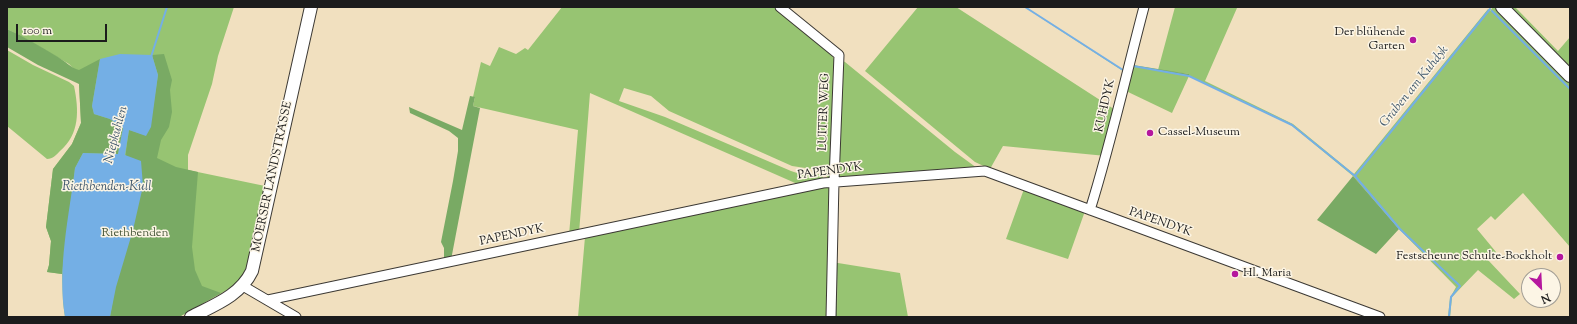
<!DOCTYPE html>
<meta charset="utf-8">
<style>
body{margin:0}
#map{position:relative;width:1577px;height:324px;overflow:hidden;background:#f1e0bf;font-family:"Sorts Mill Goudy",serif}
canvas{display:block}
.frame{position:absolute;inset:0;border:8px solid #1c1c1c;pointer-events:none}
.north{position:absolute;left:1521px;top:268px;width:40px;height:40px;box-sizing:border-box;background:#fcf5e5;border:1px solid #a29e95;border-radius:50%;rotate:156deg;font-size:11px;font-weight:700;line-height:16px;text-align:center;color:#1c1c1c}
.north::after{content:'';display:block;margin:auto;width:14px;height:18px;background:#b5179e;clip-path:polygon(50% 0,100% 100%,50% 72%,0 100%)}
.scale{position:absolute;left:16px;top:24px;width:91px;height:18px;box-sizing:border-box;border:2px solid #1c1c1c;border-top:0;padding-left:5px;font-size:12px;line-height:14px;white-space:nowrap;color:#1c1c1c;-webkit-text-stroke:3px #fcf5e5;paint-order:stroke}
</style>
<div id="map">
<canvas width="1577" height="324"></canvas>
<div class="frame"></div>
<div class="north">N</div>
<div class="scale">100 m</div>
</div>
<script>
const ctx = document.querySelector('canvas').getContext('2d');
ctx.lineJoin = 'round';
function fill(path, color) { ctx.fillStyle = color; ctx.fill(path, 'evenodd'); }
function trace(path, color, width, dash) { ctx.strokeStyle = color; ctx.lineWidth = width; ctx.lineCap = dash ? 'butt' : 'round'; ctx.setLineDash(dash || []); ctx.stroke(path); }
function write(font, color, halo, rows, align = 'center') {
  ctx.font = font + ' "Sorts Mill Goudy",serif'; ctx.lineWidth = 3; ctx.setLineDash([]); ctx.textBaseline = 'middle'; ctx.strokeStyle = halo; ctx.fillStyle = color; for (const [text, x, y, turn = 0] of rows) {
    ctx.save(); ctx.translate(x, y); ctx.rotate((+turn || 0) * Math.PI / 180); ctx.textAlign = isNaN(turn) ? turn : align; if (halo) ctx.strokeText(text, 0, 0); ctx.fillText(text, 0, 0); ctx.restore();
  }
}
const green = new Path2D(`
 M 7,7 L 234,7 L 218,56 L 212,84 L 188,155 L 188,170 L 265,186 L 248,267 L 240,280 L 227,290 L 179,317 L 65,317 L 63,302 L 62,274 L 47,272 L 49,265 L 51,241 L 46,227 L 53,169 L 72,144 L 81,123 L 79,84 L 73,68 L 69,64 L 21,36 L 7,29 Z
 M 562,7 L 776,7 L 830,52 L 834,59 L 836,68 L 832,178 L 828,178 L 820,167 L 812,169 L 792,166 L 669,111 L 651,96 L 624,88 L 619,101 L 665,117 L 791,171 L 800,174 L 820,174 L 826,181 L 802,186 L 590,93 L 579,233 L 569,235 L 578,130 L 473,106 L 475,97 L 473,97 L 481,62 L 490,66 L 499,47 L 516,54 L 525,48 L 528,50 Z
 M 918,7 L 956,7 L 1117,111 L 1106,156 L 1003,146 L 990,169 L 975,162 L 865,71 Z
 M 1024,7 L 1123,70 L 1123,71 Z
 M 1175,7 L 1235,7 L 1237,8 L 1205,81 L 1293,124 L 1354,174 L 1488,9 L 1490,11 L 1493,7 L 1499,8 L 1570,80 L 1570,247 L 1523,193 L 1495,220 L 1491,216 L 1477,229 L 1496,252 L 1488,260 L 1520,294 L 1514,299 L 1478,270 L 1452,297 L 1450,317 L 1448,317 L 1450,298 L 1456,287 L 1399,229 L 1353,176 L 1291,125 L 1189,76 L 1172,113 L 1126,91 L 1132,66 L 1189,76 L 1189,74 L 1158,70 Z
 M 1507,7 L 1515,7 L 1558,51 L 1570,37 L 1570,71 Z
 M 7,50 L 33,65 L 69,82 L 74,86 C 79,110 80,134 60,151 C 56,155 53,159 47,159 L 7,126 Z
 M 843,61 L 845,62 L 955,152 L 977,168 L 837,178 Z
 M 830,185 L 827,317 L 578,317 L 585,237 Z
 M 1024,189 L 1085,211 L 1068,259 L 1006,239 Z
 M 838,263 L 900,273 L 908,317 L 837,317 Z`);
const forest = new Path2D(`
 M 7,29 C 25,37 41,47 58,57 C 65,61 71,68 79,70 L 100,59 L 92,106 L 94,114 L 110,119 L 123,128 L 118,154 L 83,153 L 75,168 L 62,274 L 47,272 L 49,265 L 51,241 L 46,227 L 53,169 L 72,144 L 81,123 L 79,84 L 38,65 L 7,47 Z
 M 164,54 L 172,80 L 170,90 L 172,112 L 169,127 L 161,140 L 157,158 L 176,167 L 198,172 L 192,247 L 195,270 L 202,286 L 221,293 L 179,317 L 110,317 C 122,255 119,192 129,130 L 145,135 L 150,127 L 158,75 L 152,55 Z
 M 1133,65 L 1189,74 L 1189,76 L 1132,66 Z
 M 470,96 L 475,97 L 473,106 L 480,108 L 451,260 L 444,262 L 444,248 L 441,242 L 453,181 L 458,151 L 458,138 L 449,131 L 410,113 L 409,107 L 462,130 Z
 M 1353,176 L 1399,229 L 1376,254 L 1317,220 Z
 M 835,263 L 838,263 L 837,317 L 834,317 Z`);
const water = new Path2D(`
 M 120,54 L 152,55 L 158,75 L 151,127 L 146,136 L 129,130 L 125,155 L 141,161 L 143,186 L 133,230 L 116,287 L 110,317 L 65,317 C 57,267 69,217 75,168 L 83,153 L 118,154 L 123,128 L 110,119 L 94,114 L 92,106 L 100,59 Z`);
const stream = new Path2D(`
 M 1025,7 L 1123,70
 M 1492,11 L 1570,89
 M 151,57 L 167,7
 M 1133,66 L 1189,76 L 1292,125 L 1355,176 L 1400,229 L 1460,286 L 1451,297 L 1449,317
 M 1355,176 L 1490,9`);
const minor = new Path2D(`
 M 780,7 L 839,55 L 834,181 L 831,317
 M 1090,210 C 1111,143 1126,75 1144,7
 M 243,286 L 296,317
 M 268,300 L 823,183 L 985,171 L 1380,317`);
const major = new Path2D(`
 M 1502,7 L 1570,76
 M 191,317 C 214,305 240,296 252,271 L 311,7`);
const markers = [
 [1413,40,4,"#b5179e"],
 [1150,133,4,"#b5179e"],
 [1560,257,4,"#b5179e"],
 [1235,274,4,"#b5179e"]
];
const poiNames = [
 ["Der blühende",1405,33],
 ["Garten",1405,47],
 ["Cassel-Museum",1158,133,"left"],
 ["Festscheune Schulte-Bockholt",1552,257],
 ["Hl. Maria",1243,274,"left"]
];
const streetNames = [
 ["KUHDYK",1106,106,-77],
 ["LUITER WEG",825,112,-88],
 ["PAPENDYK",830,172,-8],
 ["MOERSER LANDSTRASSE",273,177,-78],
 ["PAPENDYK",1160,223,19],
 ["PAPENDYK",512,236,-12]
];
const parkNames = [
 ["Riethbenden",135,234]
];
const waterNames = [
 ["Graben am Kuhdyk",1415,87,-51],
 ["Niepkuhlen",117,135,-75],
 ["Riethbenden-Kull",107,188]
];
fill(green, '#97c472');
fill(forest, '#79aa64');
fill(water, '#74afe5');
trace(stream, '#74afe5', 2);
trace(minor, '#3c3934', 11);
trace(major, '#3c3934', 14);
trace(minor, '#fff', 9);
trace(major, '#fff', 12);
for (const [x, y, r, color] of markers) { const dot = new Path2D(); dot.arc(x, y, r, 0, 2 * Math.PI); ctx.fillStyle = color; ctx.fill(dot); trace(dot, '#fcf5e5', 1.5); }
write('12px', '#1c1c1c', '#fcf5e5', poiNames, 'right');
write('12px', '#1c1c1c', '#fcf5e5', streetNames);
write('12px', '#47573a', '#fcf5e5', parkNames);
write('italic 13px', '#3f576c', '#fcf5e5', waterNames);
</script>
